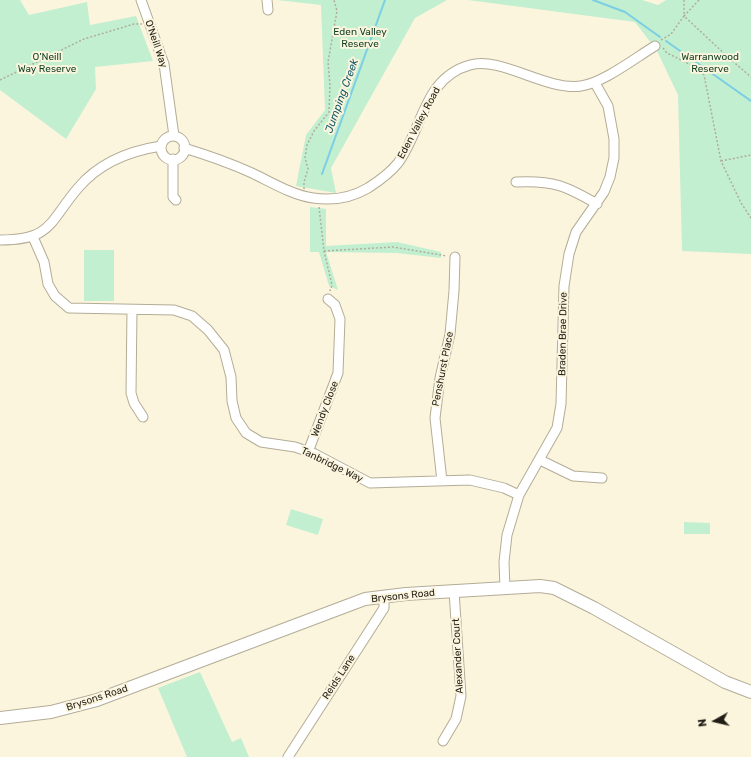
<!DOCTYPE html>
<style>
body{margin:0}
#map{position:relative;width:751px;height:757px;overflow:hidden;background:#fcf5de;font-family:Rubik,sans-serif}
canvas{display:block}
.north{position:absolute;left:695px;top:701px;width:40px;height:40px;-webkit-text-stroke:3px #fcf5de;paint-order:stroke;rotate:262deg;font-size:11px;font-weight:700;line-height:16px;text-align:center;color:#211e16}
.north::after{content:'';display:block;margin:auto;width:14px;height:18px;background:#211e16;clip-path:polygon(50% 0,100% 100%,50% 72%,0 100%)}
</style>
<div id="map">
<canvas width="751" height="757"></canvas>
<div class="north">N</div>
</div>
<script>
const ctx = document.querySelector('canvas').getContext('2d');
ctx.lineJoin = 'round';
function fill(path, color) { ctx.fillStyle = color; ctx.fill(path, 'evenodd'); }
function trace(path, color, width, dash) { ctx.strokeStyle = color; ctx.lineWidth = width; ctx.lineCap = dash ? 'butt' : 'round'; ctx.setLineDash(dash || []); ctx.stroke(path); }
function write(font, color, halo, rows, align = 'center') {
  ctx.font = font + ' Rubik,sans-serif'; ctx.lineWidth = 4; ctx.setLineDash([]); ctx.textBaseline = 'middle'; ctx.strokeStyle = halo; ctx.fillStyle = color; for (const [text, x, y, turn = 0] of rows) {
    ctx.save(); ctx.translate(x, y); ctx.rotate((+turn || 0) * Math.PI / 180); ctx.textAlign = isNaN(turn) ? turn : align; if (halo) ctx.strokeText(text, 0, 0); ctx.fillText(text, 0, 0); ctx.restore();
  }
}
const green = new Path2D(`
 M 0,0 L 20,0 L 29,15 L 87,2 L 90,25 L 136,16 L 153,61 L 95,67 L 96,89 L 66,139 L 0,90 Z
 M 277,0 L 447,0 L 415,18 L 331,168 L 336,193 L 296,186 L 306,135 L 325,110 L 321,5 Z
 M 468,0 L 642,0 L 658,5 L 666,0 L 751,0 L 751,254 L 682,251 L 678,95 L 657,51 L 635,22 Z
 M 310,207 L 326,209 L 326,246 L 397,242 L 441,252 L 441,258 L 396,253 L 326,252 L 338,290 L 329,286 L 319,252 L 310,252 Z
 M 84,250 L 114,250 L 114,301 L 84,301 Z
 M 291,509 L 323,519 L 318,535 L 286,525 Z
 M 684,522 L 710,523 L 710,534 L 684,534 Z
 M 200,672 L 232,742 L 241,738 L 249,757 L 187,757 L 158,688 Z`);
const stream = new Path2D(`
 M 593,0 L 625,12 L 660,37
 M 666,41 L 751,101
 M 322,174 L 385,0`);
const path = new Path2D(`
 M 699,0 L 684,16 L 729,58 L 751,77
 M 661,40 L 671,34 L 684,16 L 684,0
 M 663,48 L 667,53 L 691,65 L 704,75 L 721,161 L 741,203 L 751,218
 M 0,80 L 84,39 L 134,24 L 142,24
 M 721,161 L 751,155
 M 304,189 L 304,182 L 308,169 L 305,158 L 307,145 L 314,131 L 329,112 L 330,85 L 328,62 L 337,11 L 334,0
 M 319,207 L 324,251 L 332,285 L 330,291
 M 324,251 L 393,247 L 447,256`);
const street = new Path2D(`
 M 141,0 L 164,64 L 174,136
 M 267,0 L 268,10
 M161 148a12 12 0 1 1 24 0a12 12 0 1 1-24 0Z
 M 184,148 C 207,155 230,163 252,173 C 271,182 292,195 313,198 C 333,201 351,198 368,188 C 379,181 390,173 398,163 C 423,129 423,78 470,65 C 501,56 546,91 581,86 C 603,83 635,58 655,46
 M 173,159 L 173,197 L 176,200
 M 516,182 C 553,180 566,186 597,204
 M 33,237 L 44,262 L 48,284 L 55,296 L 69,308 L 174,310 L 192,316 L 208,330 L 224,350 L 231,377 L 232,401 L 236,418 L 246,433 L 261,442 L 295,447 L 315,454 L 370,483 L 470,480 L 504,488 L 519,495
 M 0,240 C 52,240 49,222 78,188 C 99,163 129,151 161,146
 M 132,310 L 131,393 L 134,403 L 143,417
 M 308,452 L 338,373 L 340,319 L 335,305 L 328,299
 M 540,460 L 573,476 L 602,478
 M 442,481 L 435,418 L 440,378 L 450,334 L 454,291 L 455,257
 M 505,588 L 504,562 L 507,535 L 519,495 L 557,428 L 561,404 L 564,286 L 569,254 L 576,232 L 604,192 L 610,177 L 614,158 L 614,139 L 608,106 L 595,83
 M 443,741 L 456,719 L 461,696 L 454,591
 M 288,757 L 384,608 L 384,596`);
const secondary = new Path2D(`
 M 0,718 L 51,712 L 97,700 L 365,599 L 406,594 L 540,586 L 554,588 L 594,608 L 725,682 L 751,692`);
const parkNames = [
 ["Eden Valley",360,32],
 ["Reserve",360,44],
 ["O'Neill",47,57],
 ["Way Reserve",47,69],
 ["Warranwood",710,57],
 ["Reserve",710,69]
];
const streetNames = [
 ["O'Neill Way",156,44,71],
 ["Eden Valley Road",419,123,-62],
 ["Braden Brae Drive",563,334,-89],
 ["Penshurst Place",443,369,-79],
 ["Wendy Close",325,409,-69],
 ["Tanbridge Way",332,465,26],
 ["Brysons Road",403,596,-6],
 ["Alexander Court",458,656,-93],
 ["Reids Lane",339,677,-57],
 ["Brysons Road",97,698,-18]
];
const waterNames = [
 ["Jumping Creek",342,96,-70]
];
fill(green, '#c1efd0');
trace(stream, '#7bcee4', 2);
trace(street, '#b3ac96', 11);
trace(secondary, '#b3ac96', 14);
trace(path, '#b2ad9b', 1.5, [2, 2]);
trace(street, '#fff', 9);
trace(secondary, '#fff', 12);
write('10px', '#0d3e24', '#fcf5de', parkNames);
write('10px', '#211e16', '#fcf5de', streetNames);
write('italic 11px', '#155b6a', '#fcf5de', waterNames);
</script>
